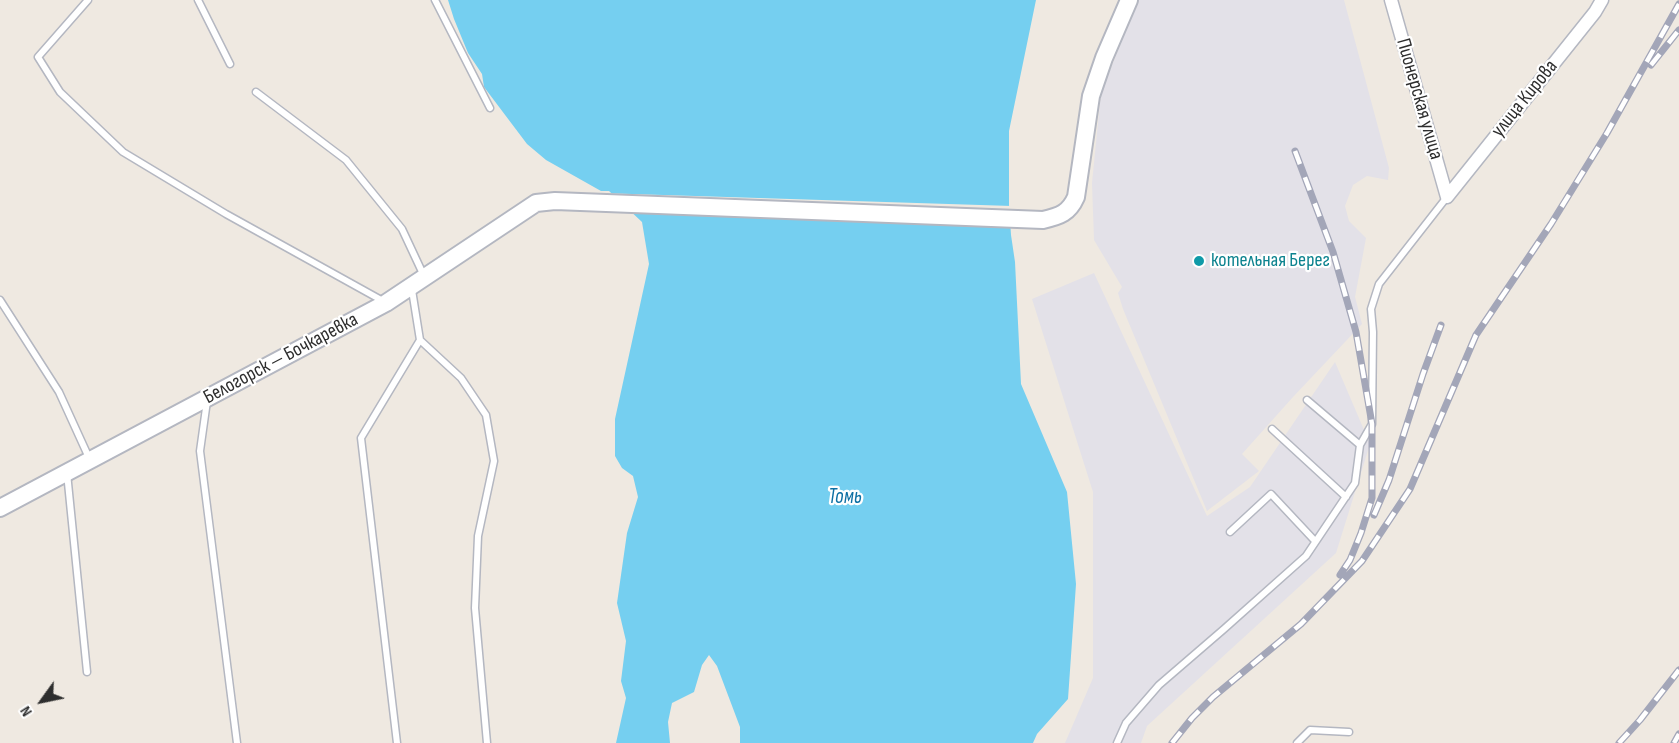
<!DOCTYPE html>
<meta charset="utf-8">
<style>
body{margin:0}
#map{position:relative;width:1679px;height:743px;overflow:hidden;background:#efe9e1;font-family:"Sofia Sans Condensed",sans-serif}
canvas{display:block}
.north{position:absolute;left:12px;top:671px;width:60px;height:60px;-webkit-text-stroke:4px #fff;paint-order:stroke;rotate:237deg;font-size:16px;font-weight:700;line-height:24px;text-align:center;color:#2e2e2e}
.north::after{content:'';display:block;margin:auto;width:21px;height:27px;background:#2e2e2e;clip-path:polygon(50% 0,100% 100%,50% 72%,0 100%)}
</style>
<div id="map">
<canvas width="1679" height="743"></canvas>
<div class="north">N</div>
</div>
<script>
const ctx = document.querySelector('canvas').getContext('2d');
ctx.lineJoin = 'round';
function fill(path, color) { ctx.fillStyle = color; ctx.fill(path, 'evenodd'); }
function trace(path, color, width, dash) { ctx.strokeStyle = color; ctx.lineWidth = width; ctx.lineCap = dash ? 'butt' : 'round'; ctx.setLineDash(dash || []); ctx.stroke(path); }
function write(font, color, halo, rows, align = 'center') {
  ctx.font = font + ' "Sofia Sans Condensed",sans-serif'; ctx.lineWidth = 4.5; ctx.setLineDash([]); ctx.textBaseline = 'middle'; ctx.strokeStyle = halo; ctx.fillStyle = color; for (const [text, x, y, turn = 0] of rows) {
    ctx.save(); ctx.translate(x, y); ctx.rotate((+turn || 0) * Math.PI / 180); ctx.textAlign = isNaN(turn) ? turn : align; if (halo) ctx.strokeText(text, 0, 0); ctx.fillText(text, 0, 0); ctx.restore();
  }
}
const industrial = new Path2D(`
 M 1138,0 L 1344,0 L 1389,168 L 1388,180 L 1367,176 L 1353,185 L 1345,206 L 1349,221 L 1366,238 L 1355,297 L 1362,324 L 1293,397 L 1242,454 L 1259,471 L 1207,511 L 1123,309 L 1118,293 L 1122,287 L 1094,240 L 1092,183 L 1101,93 Z
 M 1094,273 L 1207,516 L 1250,487 L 1335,362 L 1370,444 L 1336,553 L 1147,726 L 1141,743 L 1065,743 L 1093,678 L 1093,492 L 1032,299 Z`);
const water = new Path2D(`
 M 448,0 L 1036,0 L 1009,131 L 1009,205 L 1011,235 L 1015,262 L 1021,384 L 1067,492 L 1076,584 L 1068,699 L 1037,734 L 1033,743 L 740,743 L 740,727 L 717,666 L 709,655 L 702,665 L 694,692 L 672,703 L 668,722 L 670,743 L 616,743 L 626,698 L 621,681 L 626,641 L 617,603 L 627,533 L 638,497 L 633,476 L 622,468 L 615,456 L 615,419 L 649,264 L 642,222 L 609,191 L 601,191 L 546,160 L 527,144 L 484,87 L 482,74 L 468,53 L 454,19 Z`);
const pier = new Path2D(`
 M 600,193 L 1012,206 L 1013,224 L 628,212 L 608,194 Z`);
const service = new Path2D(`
 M 88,0 L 38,57 L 60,92 L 123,152 L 226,214 L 383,301
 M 198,0 L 230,64
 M 435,0 L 490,108
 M 256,92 L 346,160 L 402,229 L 424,276
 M 0,300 L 59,392 L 90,460
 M 420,340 L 461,378 L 486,415 L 494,461 L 478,536 L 475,608 L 487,743
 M 1307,400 L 1360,445
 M 207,401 L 200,451 L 237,743
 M 1272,429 L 1346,497
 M 67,473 L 87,672
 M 1230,532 L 1271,494 L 1315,541
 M 397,743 L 361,438 L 420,340 L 412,290
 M 1117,743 L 1126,723 L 1159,685 L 1224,629 L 1306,556 L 1355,483 L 1360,445 L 1372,424 L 1373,332 L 1371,309 L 1379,284 L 1447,197
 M 1297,743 L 1310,730 L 1349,732`);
const minor = new Path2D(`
 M 1391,0 L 1447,197
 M 1447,197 L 1595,12 L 1602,0`);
const secondary = new Path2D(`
 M 0,508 L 386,303 L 536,203 L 555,201 L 1043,220 C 1060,216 1069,213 1076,197 L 1091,96 L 1104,58 L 1129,0`);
const rail = new Path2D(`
 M 1651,65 L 1679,30
 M 1295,151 L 1333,252 L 1356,332 L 1372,424 L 1372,498 L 1361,533 L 1350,560 L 1340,575
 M 1374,515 L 1389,480 L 1423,374 L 1441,325
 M 1172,743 L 1192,718 L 1213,697 L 1301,624 L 1362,561 L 1410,489 L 1476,335 L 1551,224 L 1607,133 L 1679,4
 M 1619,743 L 1640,720 L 1679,670
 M 1674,743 L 1679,734`);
const markers = [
 [1199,261,6,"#0f9aa8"]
];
const streetNames = [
 ["Пионерская улица",1419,99,74],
 ["улица Кирова",1525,99,-51],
 ["Белогорск — Бочкаревка",281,359,-28]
];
const cultureNames = [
 ["котельная Берег",1211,261]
];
const waterNames = [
 ["Томь",845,498]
];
fill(industrial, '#e3e1e8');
fill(water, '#75cff0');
fill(pier, '#efe9e1');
trace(service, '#b4b7c1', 9);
trace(minor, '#b4b7c1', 15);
trace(secondary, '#b4b7c1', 20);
trace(service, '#fff', 6);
trace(minor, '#fff', 12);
trace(secondary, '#fff', 16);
trace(rail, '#a3a6b8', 7);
trace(rail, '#fff', 4.5, [14]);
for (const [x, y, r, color] of markers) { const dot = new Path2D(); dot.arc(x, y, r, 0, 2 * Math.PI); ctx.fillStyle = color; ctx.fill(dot); trace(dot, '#fff', 2); }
write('20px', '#2e2e2e', '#fff', streetNames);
write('20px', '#0d838f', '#fff', cultureNames, 'left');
write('italic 21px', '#0d6fa3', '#fff', waterNames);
</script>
